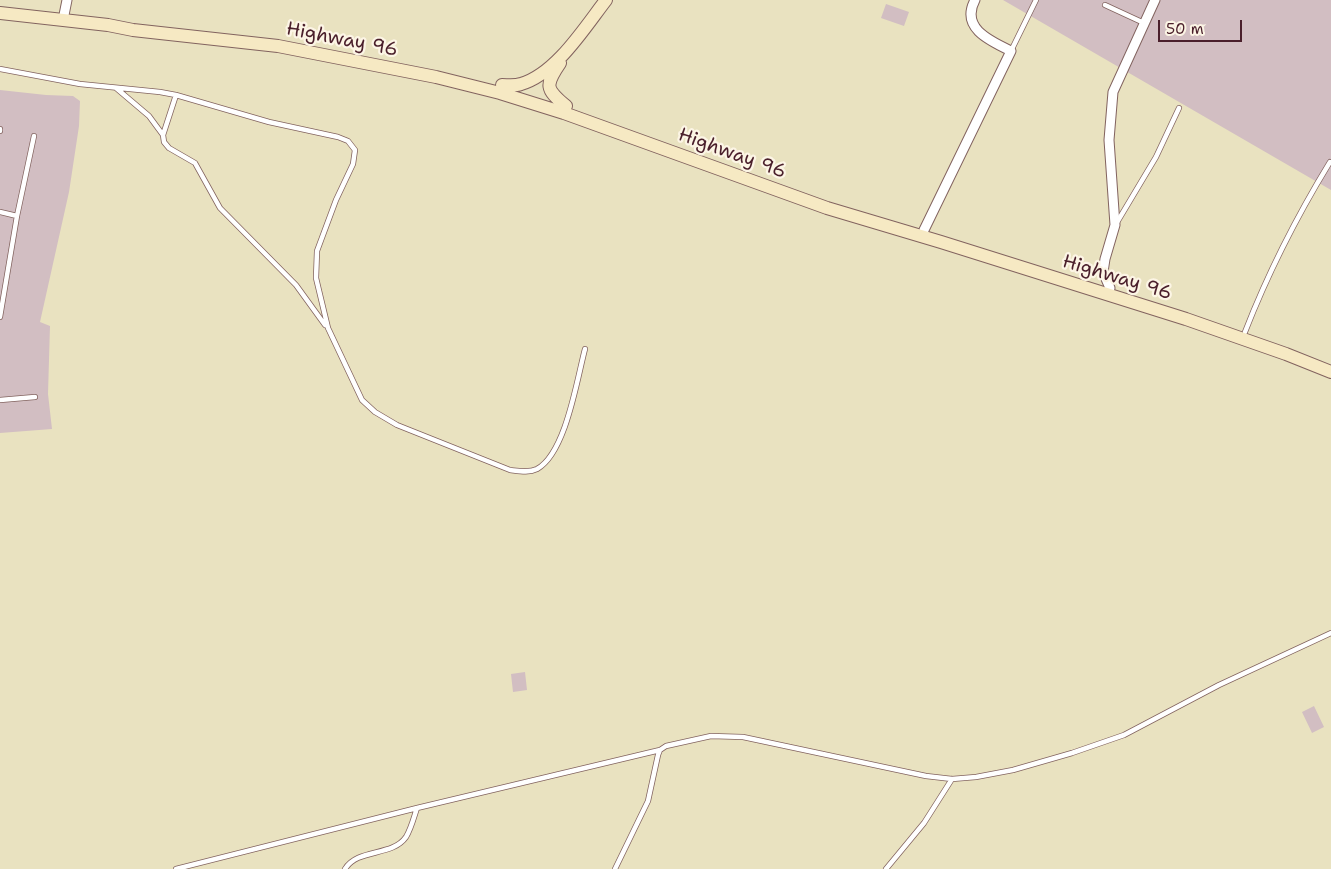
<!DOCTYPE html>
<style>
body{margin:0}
#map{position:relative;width:1331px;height:869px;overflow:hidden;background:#e9e2c0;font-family:"Shantell Sans",sans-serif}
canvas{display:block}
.scale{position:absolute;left:1158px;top:20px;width:84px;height:22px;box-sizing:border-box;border:2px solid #4a1f2b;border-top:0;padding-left:6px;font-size:15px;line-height:18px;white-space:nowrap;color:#4a1f2b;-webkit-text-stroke:4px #fcf5e5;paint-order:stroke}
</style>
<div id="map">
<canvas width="1331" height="869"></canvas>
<div class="scale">50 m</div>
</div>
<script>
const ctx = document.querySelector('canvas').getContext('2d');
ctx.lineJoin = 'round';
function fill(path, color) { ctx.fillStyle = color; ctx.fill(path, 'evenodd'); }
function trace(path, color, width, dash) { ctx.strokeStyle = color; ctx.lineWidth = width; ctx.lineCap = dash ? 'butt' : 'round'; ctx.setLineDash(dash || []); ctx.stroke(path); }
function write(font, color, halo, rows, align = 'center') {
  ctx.font = font + ' "Shantell Sans",sans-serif'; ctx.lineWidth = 4.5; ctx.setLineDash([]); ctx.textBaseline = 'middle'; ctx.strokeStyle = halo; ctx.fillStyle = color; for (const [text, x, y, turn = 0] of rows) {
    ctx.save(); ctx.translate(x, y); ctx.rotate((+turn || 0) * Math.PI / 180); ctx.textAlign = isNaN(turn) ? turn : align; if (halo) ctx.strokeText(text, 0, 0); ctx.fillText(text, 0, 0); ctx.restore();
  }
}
const industrial = new Path2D(`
 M 1003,0 L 1331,0 L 1331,190 Z
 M 886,4 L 909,12 L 904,26 L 881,18 Z
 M 0,90 L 46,95 L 73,96 L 80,101 L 79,126 L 69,192 L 40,322 L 50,326 L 48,394 L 52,429 L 0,433 Z
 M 525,672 L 527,690 L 513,692 L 511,674 Z
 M 1314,706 L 1324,727 L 1312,733 L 1302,712 Z`);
const lane = new Path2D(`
 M 1105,5 L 1144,23
 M 1011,51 L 1036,0
 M 0,69 L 80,84 L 160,92 L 176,95 L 269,122 L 338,137 L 348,141 L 355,150 L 353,164 L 336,200 L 317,251 L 316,278 L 328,328 L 362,400 L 375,412 L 397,425 L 510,470 C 519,471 529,473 537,469 C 566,453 577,379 585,349
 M 116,88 L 149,116 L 163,135 L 164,142 L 169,148 L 195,163 L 220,208 L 296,285 L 325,325
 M 0,131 L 0,129
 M 163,135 L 176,95
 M 0,212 L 17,216 L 0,317
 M 17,216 L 34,136
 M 1116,224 L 1156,157 L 1179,108
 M 1245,332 C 1268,273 1297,216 1330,162
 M 0,400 L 35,397
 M 176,869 L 417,808 L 660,750
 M 345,869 C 358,848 392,857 406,837 C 411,829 414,817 417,808
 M 615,869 L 648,801 L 658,755 L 660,750 L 666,746 L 711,736 L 743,737 L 926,776 L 952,779 L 976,777 L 1013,770 L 1072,753 L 1124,735 L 1219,685 L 1331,633
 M 886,869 L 924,823 L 952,779`);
const street = new Path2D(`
 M 63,20 L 67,0
 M 924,230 L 1011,51 C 990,41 960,28 975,0
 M 1110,288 L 1103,272 L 1105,259 L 1115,225 L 1109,140 L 1113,92 L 1155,0`);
const secondary = new Path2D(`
 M 0,13 L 108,25 L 133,30 L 278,46 L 436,77 L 500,93 L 564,113 L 827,208 L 941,242 L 1186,319 L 1286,354 L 1331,372
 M 560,63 C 545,85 545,89 566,106
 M 502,85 C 508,85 515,86 521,84 C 556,74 585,27 606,0`);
const streetNames = [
 ["Highway 96",342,40,11],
 ["Highway 96",732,154,20],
 ["Highway 96",1117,278,17]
];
fill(industrial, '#d2bec2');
trace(lane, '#82635f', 6);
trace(street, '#82635f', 11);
trace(secondary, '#82635f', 14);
trace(lane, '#fff', 4.5);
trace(street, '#fff', 9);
trace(secondary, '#f6e9c3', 12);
write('19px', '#4a1f2b', '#fcf5e5', streetNames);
</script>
